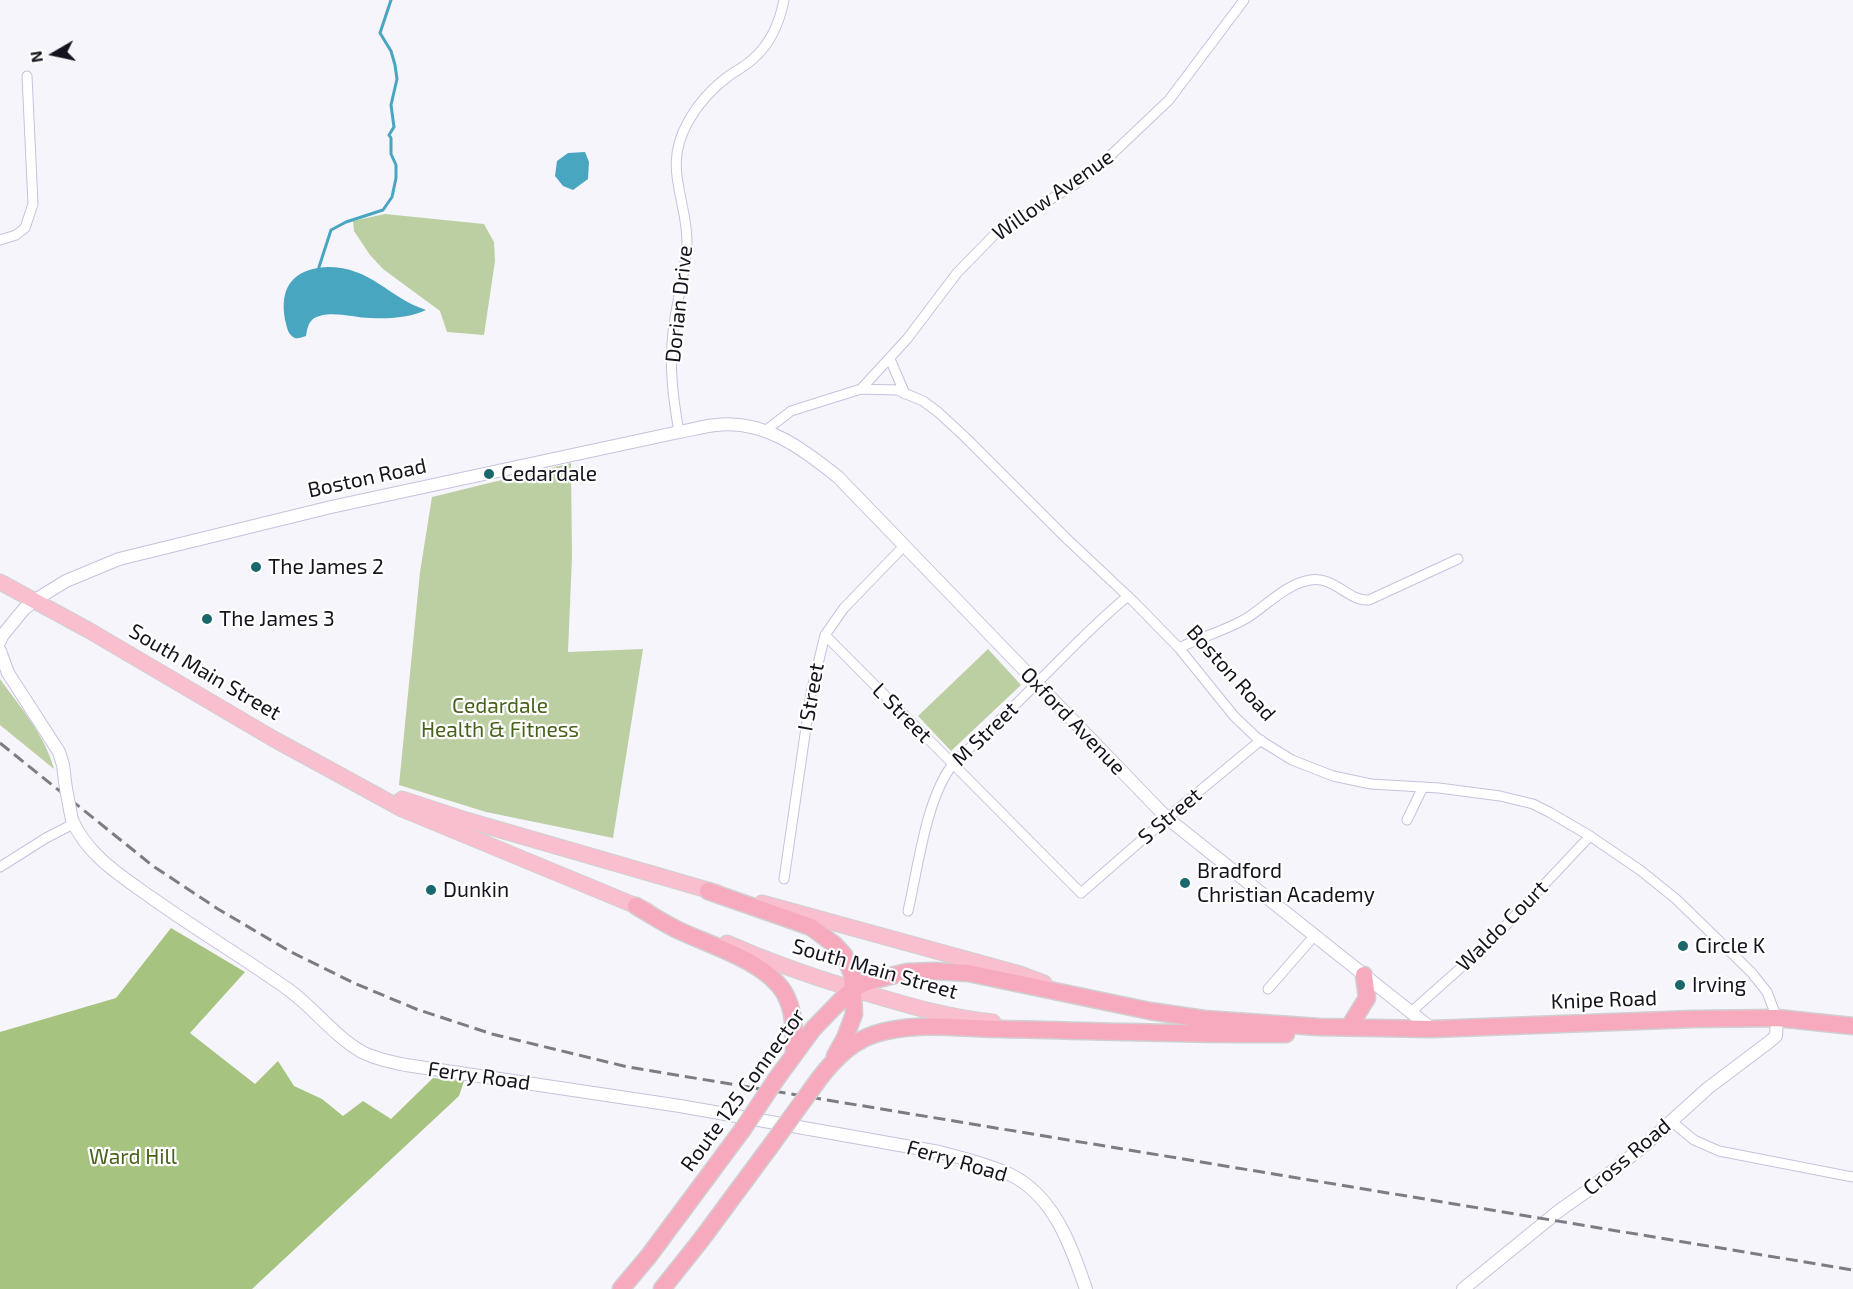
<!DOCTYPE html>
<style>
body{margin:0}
#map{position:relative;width:1853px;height:1289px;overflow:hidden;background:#f6f5fb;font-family:"Exo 2",sans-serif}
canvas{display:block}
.north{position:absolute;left:24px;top:24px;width:60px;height:60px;-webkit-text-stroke:4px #fff;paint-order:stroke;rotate:261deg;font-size:16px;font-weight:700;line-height:24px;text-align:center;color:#15131d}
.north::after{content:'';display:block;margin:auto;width:21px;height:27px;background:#15131d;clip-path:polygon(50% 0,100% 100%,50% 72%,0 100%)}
</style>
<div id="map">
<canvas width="1853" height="1289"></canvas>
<div class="north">N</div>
</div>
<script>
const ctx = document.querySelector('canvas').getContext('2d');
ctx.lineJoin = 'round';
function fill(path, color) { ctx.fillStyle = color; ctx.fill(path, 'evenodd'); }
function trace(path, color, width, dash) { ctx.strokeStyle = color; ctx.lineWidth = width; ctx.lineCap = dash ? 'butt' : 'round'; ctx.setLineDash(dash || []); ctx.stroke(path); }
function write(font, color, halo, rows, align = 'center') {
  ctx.font = font + ' "Exo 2",sans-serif'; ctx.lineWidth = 4.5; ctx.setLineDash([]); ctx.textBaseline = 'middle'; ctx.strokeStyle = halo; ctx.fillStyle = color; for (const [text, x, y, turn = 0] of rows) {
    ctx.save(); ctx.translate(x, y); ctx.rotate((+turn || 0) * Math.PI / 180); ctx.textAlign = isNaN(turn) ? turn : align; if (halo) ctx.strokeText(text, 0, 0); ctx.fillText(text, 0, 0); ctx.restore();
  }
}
const green = new Path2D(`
 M 385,214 L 484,224 L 494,242 L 495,261 L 484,335 L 447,332 L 440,311 L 383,269 L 370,255 L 354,231 L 353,221 Z
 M 571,463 L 572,557 L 568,652 L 643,649 L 613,838 L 486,812 L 399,785 L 420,572 L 432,497 Z
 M 988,649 L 1021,685 L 951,751 L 918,716 Z
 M 0,679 C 20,707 45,735 54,769 L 0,725 Z`);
const forest = new Path2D(`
 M 171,928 L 245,972 L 190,1033 L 255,1084 L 278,1061 L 294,1086 L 322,1099 L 343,1116 L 363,1101 L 391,1119 L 433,1078 L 464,1081 L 459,1096 L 252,1289 L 0,1289 L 0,1032 L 116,998 Z`);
const water = new Path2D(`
 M 585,152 L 589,162 L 588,179 L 573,190 L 563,186 L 555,176 L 557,161 L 568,153 Z
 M 327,267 C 372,267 387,297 426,310 C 409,318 388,319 370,318 C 354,318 328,309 313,319 C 308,323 307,330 306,336 C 301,337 297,340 293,337 C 287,333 287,326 285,320 C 279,287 293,269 327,267 Z`);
const stream = new Path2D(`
 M 319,267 L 331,230 L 346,222 L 383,210 L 392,197 L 396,178 L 396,165 L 391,154 L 391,138 L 389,135 L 394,127 L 391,105 L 397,79 L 395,65 L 391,51 L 380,33 L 391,0`);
const minor = new Path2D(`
 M 0,240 L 16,235 L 25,228 L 33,204 L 27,76
 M 890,359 L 905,394
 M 861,389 L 907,339 L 957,273 L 996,233 L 1077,183 L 1111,155 L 1169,100 L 1244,0
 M 765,431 L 791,411 L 861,389 L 897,390 L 923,401 L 938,412 L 965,437 L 1067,539 L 1133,601 L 1179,648 L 1234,716 L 1258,739 L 1292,760 L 1333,776 L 1371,784 L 1439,788 L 1500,796 L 1533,804 L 1549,812 L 1590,836 L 1640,870 L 1676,899 L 1751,972 L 1767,992 L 1777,1018
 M 679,432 C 673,398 669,366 673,332 C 676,302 686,273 687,242 C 687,198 662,168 688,122 C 699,102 712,88 730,75 C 739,69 749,64 756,56 C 771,42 780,20 784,0
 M 825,635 L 1081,893 L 1167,818 L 1261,740
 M 1179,648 C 1201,637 1225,631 1247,618 C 1266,606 1286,584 1310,580 C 1335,576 1349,602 1369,600 L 1458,559
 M 1407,820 L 1423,787
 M 0,867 L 46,838 L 73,824
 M 784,879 L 811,693 L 825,635 L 844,608 L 904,546
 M 908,911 C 918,868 926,798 953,764 C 981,737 1010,711 1037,683 C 1067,653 1095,623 1128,596
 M 1268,989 L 1315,935
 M 1411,1012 L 1492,940 L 1590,836
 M 1671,1121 L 1694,1140 L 1719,1151 L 1853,1177`);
const tertiary = new Path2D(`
 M 0,641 L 2,636 L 24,609 L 35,600 L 66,581 L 119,559 L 331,507 L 679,432 C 691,430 704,426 716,425 C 764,419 803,449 838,477 L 1167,818 L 1432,1029
 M 0,651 L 8,673 L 59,752 L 63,765 L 66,789
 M 72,820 C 88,856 121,876 152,898 C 197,930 244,958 289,990 C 315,1009 334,1036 362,1052 C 376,1059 391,1062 406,1065 L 680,1106 L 939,1152 C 962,1158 987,1164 1009,1174 C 1054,1195 1071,1246 1086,1289
 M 1463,1289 L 1560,1210 L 1590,1189 L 1645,1145 L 1708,1088 L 1769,1042 L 1776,1036 L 1777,1018`);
const primary = new Path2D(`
 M 0,582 L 90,631 L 272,738 L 402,809 L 646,910
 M 402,799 L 466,820 L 718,893
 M 762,903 L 1020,974 L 1044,983
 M 727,943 C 768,961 810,976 853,989 C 900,1003 944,1017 993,1022`);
const trunk = new Path2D(`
 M 708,891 L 811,927 L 835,945 L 844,955 L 852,974 L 854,1014 L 845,1038 L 835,1056
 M 636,906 C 650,914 665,924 680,931 C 712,946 767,962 785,994 C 795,1013 794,1032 794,1053
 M 1349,1027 L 1367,998 L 1364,975
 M 777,1078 L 813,1029 L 845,996 L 860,985 L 870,981 L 907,972 L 934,971 L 968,973 L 1150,1011 L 1204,1019 L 1319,1027 L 1432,1029 L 1692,1019 L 1777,1018 L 1853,1026
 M 811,1090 C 827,1067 847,1043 875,1034 C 915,1021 962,1029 1002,1029 C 1097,1031 1191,1035 1286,1034
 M 621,1289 L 648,1257 L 743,1129
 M 662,1289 L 701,1240 L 772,1144`);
const rail = new Path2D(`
 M 0,743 L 153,866 L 218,909 L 291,952 L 354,983 L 416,1009 L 492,1034 L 628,1067 L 1853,1270`);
const tertiaryBridge = new Path2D(`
 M 66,789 L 72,820`);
const trunkBridge = new Path2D(`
 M 743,1129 L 777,1078
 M 772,1144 L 811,1090`);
const markers = [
 [489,474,6,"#1a686b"],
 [256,567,6,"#1a686b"],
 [207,619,6,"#1a686b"],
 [1185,883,6,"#1a686b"],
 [431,890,6,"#1a686b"],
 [1683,946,6,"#1a686b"],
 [1680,985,6,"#1a686b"]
];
const streetNames = [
 ["Willow Avenue",1053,195,-35],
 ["Dorian Drive",679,304,-84],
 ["Boston Road",367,478,-12],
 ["South Main Street",205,672,30],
 ["Boston Road",1231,673,48],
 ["I Street",811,697,-80],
 ["L Street",902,713,45],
 ["Oxford Avenue",1073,721,46],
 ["M Street",985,734,-44],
 ["S Street",1170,816,-40],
 ["Waldo Court",1502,926,-45],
 ["South Main Street",875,969,16],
 ["Knipe Road",1604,1000,-2],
 ["Ferry Road",479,1076,8],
 ["Route 125 Connector",743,1090,-54],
 ["Cross Road",1627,1157,-40],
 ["Ferry Road",957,1161,16]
];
const poiNames = [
 ["Cedardale",501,474],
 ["The James 2",268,567],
 ["The James 3",219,619],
 ["Bradford",1197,871],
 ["Christian Academy",1197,895],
 ["Dunkin",443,890],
 ["Circle K",1695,946],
 ["Irving",1692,985]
];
const parkNames = [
 ["Cedardale",500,706],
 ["Health & Fitness",500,730],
 ["Ward Hill",133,1157]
];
fill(green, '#bccfa3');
fill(forest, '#a6c380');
fill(water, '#49a6c1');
trace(stream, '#49a6c1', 3);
trace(minor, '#c6c2de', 11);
trace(tertiary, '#c6c2de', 14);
trace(primary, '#d0d0d2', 17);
trace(trunk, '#d0d0d2', 19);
trace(minor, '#fff', 9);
trace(tertiary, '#fff', 12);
trace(primary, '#f9bfce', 15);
trace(trunk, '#f7aabe', 16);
trace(rail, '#7d7c84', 3, [12, 6]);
trace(tertiaryBridge, '#c6c2de', 14, []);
trace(trunkBridge, '#d0d0d2', 19, []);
trace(tertiaryBridge, '#fff', 12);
trace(trunkBridge, '#f7aabe', 16);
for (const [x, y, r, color] of markers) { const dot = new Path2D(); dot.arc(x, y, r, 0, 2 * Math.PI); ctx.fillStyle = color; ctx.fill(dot); trace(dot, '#fff', 2); }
write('21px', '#15131d', '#fff', streetNames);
write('21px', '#15131d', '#fff', poiNames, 'left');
write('21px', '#48621c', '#fff', parkNames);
</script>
